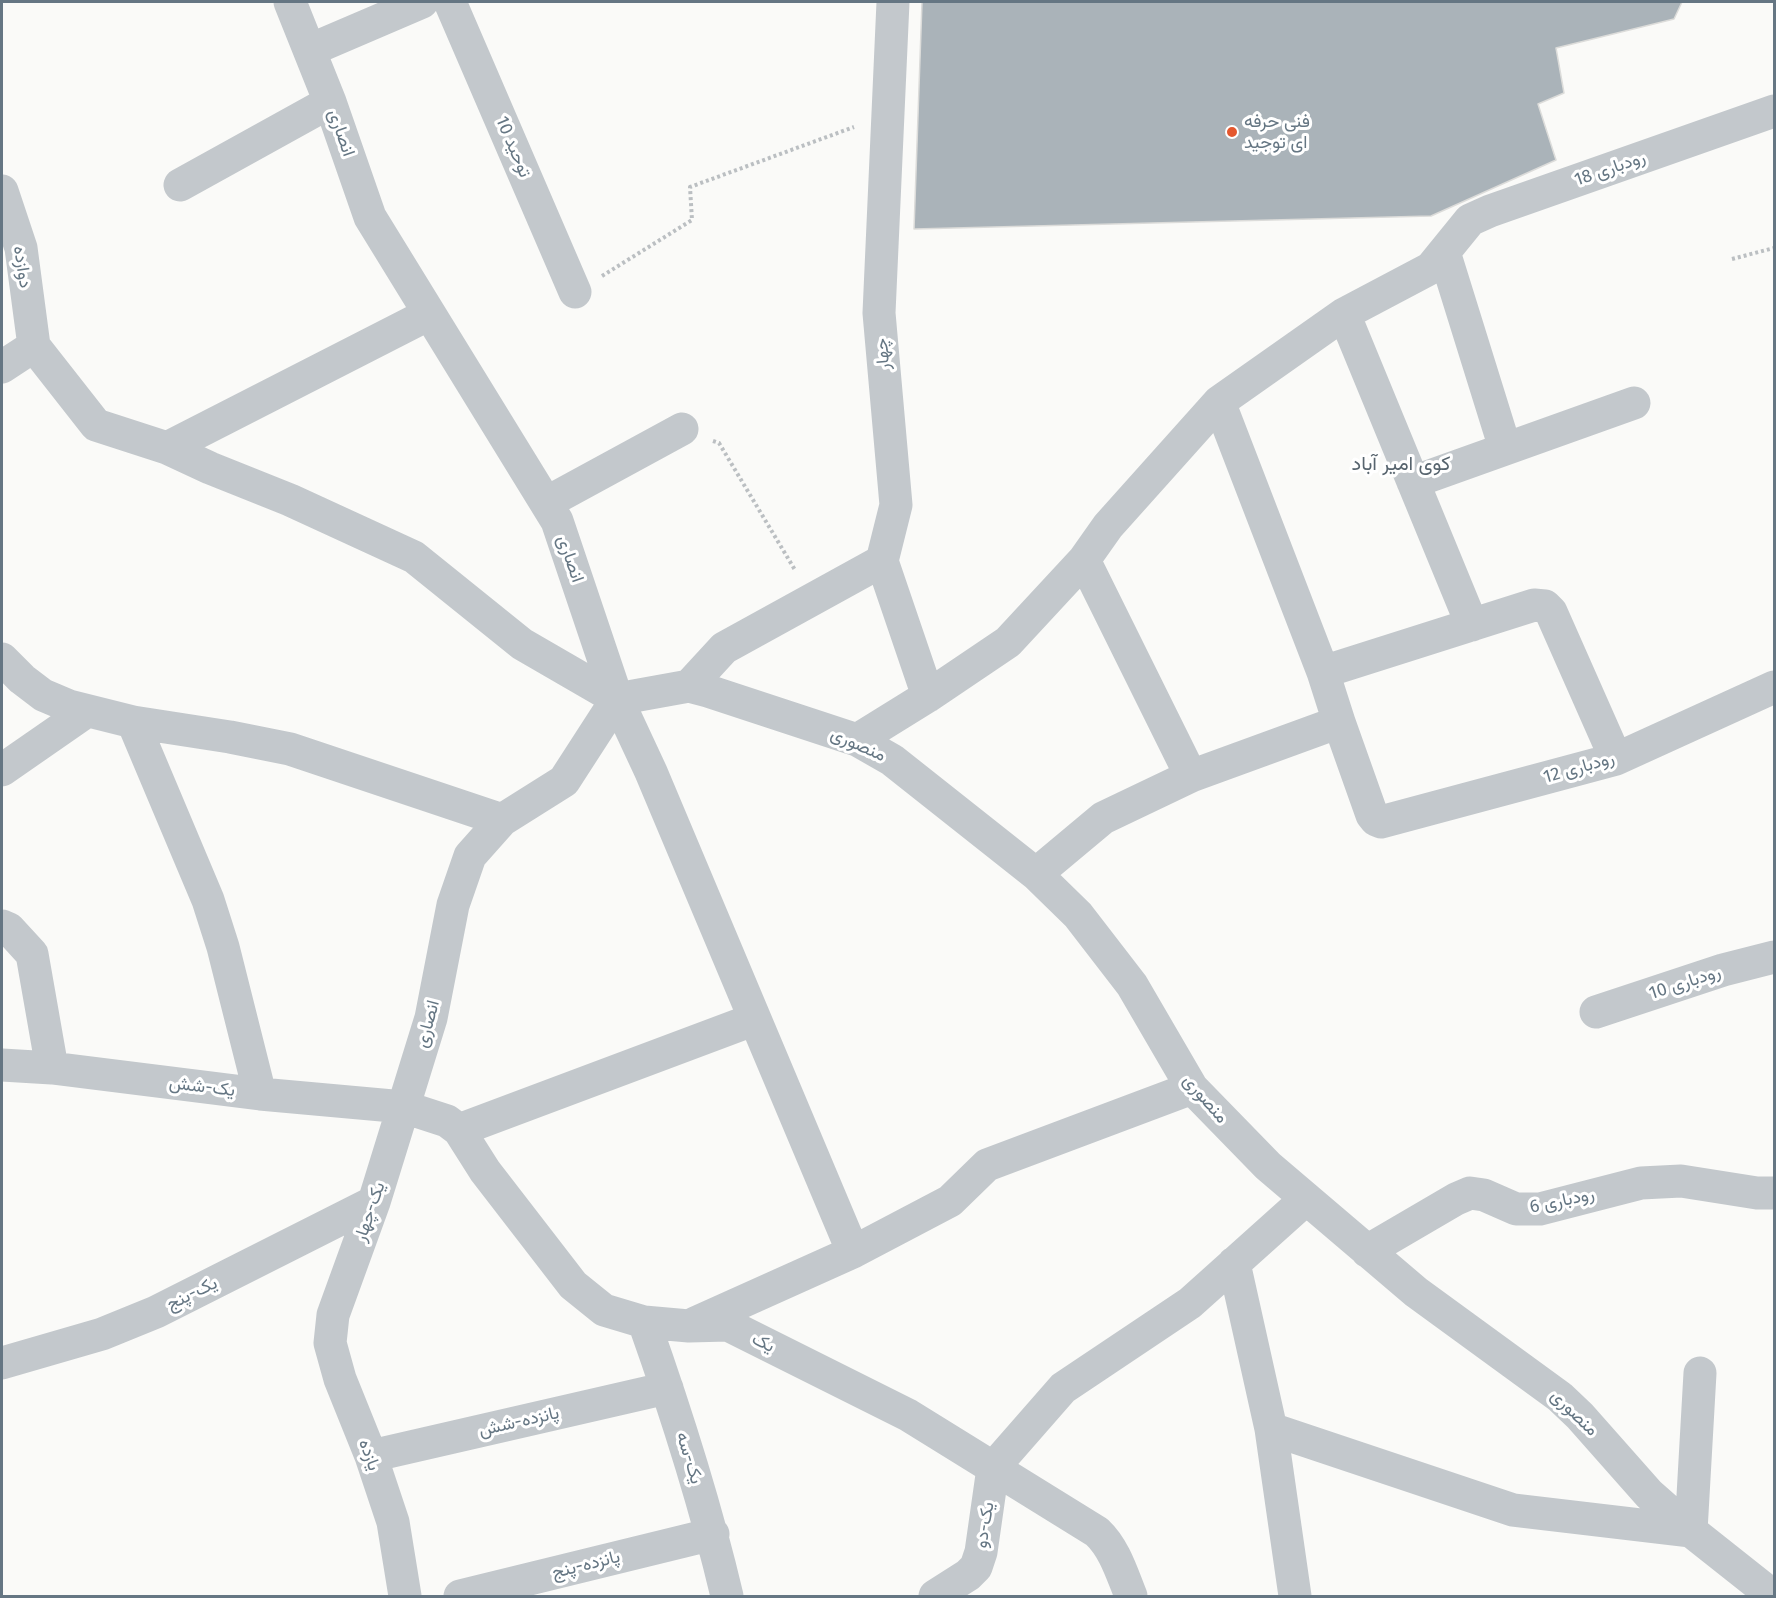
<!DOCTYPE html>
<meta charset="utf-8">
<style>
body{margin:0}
#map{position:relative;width:1776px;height:1598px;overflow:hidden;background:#fafaf8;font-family:"Fira Sans",sans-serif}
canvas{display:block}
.frame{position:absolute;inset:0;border:3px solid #657683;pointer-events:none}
</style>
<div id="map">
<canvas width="1776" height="1598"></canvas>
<div class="frame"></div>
</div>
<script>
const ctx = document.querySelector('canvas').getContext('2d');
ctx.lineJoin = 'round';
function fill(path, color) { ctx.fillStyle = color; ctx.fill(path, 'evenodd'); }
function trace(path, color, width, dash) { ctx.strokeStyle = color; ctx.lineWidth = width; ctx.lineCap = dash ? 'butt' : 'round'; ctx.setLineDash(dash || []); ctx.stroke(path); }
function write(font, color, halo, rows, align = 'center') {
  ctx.font = font + ' "Fira Sans",Vazirmatn,sans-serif'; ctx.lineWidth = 6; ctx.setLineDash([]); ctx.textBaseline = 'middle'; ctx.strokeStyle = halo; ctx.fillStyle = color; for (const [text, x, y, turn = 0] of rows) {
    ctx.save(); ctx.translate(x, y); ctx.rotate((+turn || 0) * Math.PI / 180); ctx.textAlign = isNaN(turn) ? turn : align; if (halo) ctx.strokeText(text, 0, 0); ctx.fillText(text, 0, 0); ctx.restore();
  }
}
const building = new Path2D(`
 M 922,2 L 1682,2 L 1674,19 L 1556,48 L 1564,93 L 1538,104 L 1556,160 L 1431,216 L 914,229 Z`);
const path = new Path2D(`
 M 1732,259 L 1774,248
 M 602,276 L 692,220 L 690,187 L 854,127
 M 713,441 L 719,443 L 795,570`);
const minor = new Path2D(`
 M 290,2 L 330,102 L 370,217 L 557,521 L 617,699 L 564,781 L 502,820 L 470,856 L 453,905 L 431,1018 L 374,1202 L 333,1315 L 330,1343 L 340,1379 L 371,1456 L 393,1522 L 405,1596
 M 450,2 L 575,292
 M 893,2 L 879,313 L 896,505 L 882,561 L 928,696
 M 310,50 L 422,2
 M 180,185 L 330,102
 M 2,191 L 21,248 L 34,346
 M 1444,252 L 1505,448
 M 1344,314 L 1472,625
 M 34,346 L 96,425 L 167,448 L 210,468 L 290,500 L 414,557 L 522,644 L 617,699 L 651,772 L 853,1252
 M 2,367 L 34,346
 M 1219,402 L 1323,672
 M 167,448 L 429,314
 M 1413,482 L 1634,403
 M 546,503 L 682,429
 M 1084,560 L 1191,776
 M 2,659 L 22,679 L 43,695 L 69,706 L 133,722 L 230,737 L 290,749 L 502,820
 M 689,686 L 724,648 L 882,561
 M 617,699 L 689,686 L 708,691 L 857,740 L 892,760 L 1036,874 L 1078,915 L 1132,985 L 1192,1088 L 1268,1166 L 1416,1292 L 1560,1397 L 1580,1416 L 1649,1494 L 1691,1531 L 1773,1596
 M 133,722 L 208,900 L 223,947 L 260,1094
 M 1339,722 L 1372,815 L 1376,820 L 1381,822 L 1616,759 L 1774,687
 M 857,740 L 928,696 L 1008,642 L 1084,560 L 1108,526 L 1219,402 L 1344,314 L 1431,268 L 1470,220 L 1490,211 L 1774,111
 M 2,770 L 87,711
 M 1036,874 L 1103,818 L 1191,776 L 1339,722 L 1323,672 L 1534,605 L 1545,606 L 1551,612 L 1616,759
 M 2,926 L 9,929 L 32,954 L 52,1068
 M 1596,1012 L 1723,970 L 1774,957
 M 2,1065 L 52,1068 L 260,1094 L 404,1107 L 447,1121 L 459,1130 L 485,1171 L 573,1285 L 604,1310 L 644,1322 L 689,1326 L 728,1325 L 908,1415 L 1097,1532 C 1115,1549 1122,1574 1131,1596
 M 459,1130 L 755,1019
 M 1367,1251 L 1456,1199 L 1470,1193 L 1484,1195 L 1516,1209 L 1540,1209 L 1641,1183 L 1681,1181 L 1757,1193 L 1774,1193
 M 1234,1263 L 1271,1429 L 1513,1510 L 1691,1531 L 1700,1373
 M 644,1322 C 676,1412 705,1503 727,1596
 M 695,1323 L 853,1252 L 950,1201 L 987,1165 L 1192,1088
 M 2,1363 L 102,1334 L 156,1312 L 374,1202
 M 1271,1429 L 1295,1596
 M 371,1456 L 667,1388
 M 460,1596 L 713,1534
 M 935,1596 L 968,1575 L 976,1567 L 981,1552 L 993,1468 L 1063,1388 L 1190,1303 L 1306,1199`);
const markers = [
 [1232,132,6,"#e4572e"]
];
const poiNames = [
 ["فنی حرفه",1244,122],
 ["ای توجید",1244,143]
];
const streetNames = [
 ["انصاری",341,133,71],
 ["توحید 10",513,147,67],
 ["رودباری 18",1610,169,-19],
 ["دوازده",22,267,81],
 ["چهار",883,354,-95],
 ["انصاری",570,559,71],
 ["منصوری",858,745,24],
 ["رودباری 12",1579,768,-16],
 ["رودباری 10",1685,983,-18],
 ["انصاری",428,1024,-75],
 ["یک-شش",202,1087,7],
 ["منصوری",1205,1099,49],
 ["رودباری 6",1562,1201,-12],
 ["یک-چهار",370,1212,-71],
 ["یک-پنج",192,1294,-26],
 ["یک",763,1343,26],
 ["منصوری",1574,1413,44],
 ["پانزده-شش",519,1422,-13],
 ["یازده",369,1455,70],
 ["یک-سه",689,1458,73],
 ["یک-دو",985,1525,-81],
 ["پانزده-پنج",586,1565,-14]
];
const neighbourhoodNames = [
 ["کوی امیر آباد",1401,464]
];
fill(building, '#aab3b9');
trace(building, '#dcdcda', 1.5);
trace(path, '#bbbfc2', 4, [3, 3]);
trace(minor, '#c3c8cc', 33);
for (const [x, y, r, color] of markers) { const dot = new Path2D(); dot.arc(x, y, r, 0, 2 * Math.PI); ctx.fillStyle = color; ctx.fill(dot); trace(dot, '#fff', 2); }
write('18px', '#657683', '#fff', poiNames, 'left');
write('18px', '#657683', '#fff', streetNames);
write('20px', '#57646e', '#fff', neighbourhoodNames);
</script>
